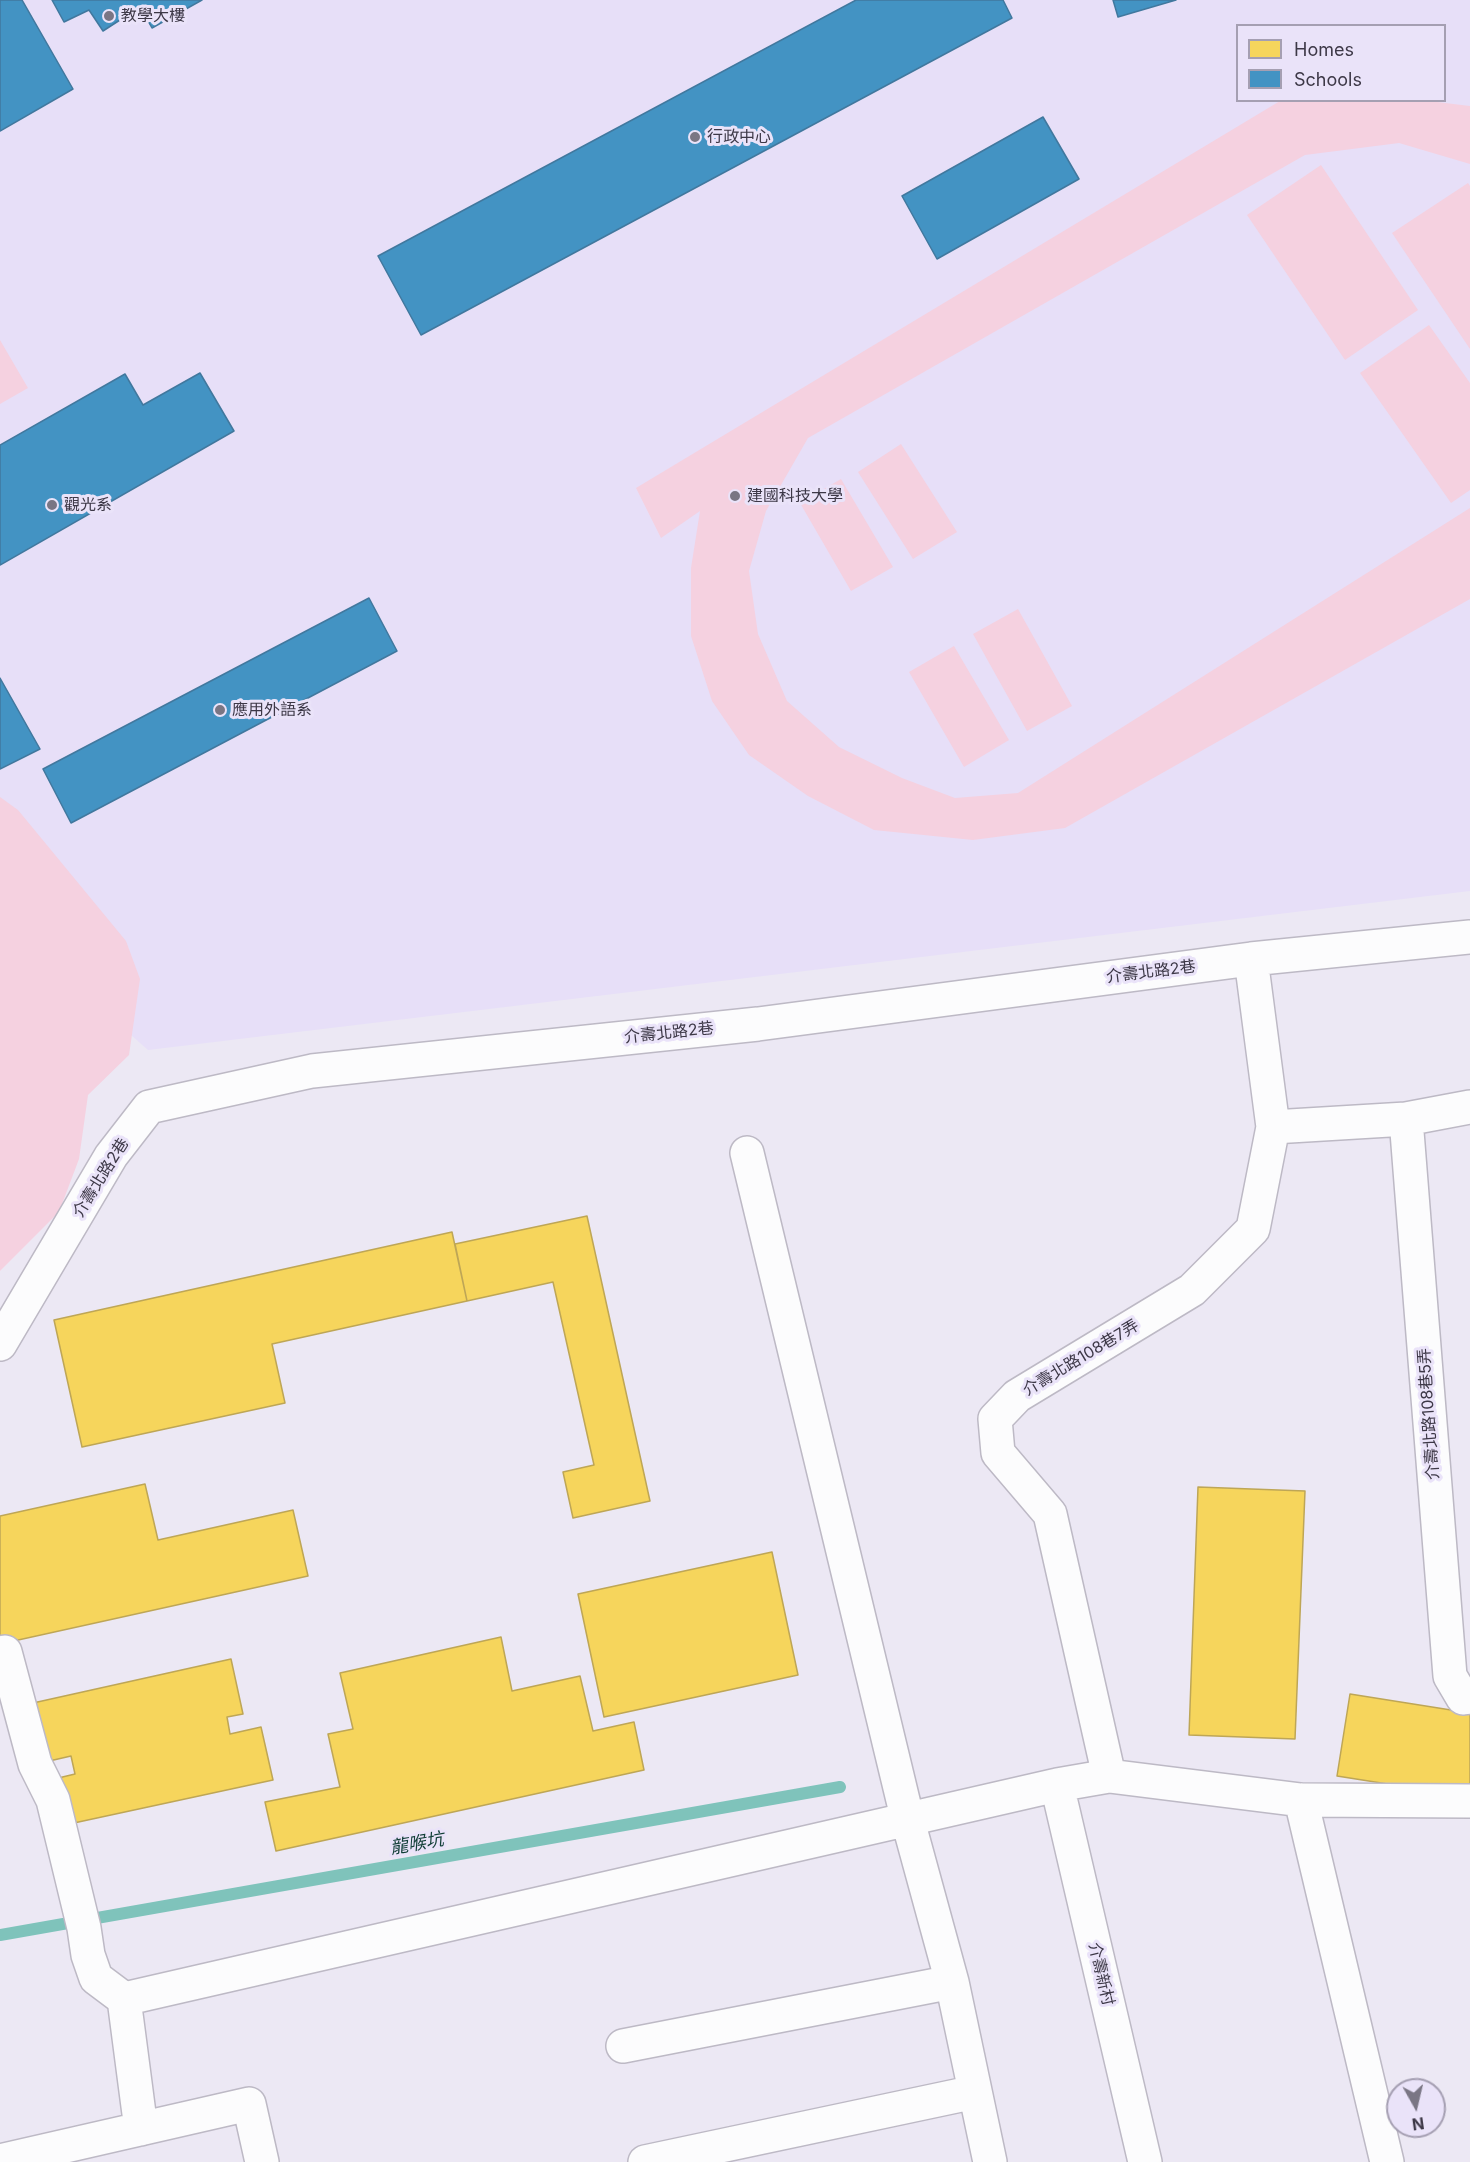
<!DOCTYPE html>
<meta charset="utf-8">
<style>
body{margin:0}
#map{position:relative;width:1470px;height:2162px;overflow:hidden;background:#ece8f4;font-family:Inter,sans-serif}
canvas{display:block}
.legend{position:absolute;left:1236px;top:24px;width:210px;height:78px;box-sizing:border-box;background:#eae3f9;border:2px solid #a59fb2;margin:0;padding:8px 10px;list-style:none;font-size:18px;color:#3d3847}
.legend li{display:flex;align-items:center;gap:12px;height:30px}
.legend b{width:30px;border:2px solid #a59fb2}
.north{position:absolute;left:1386px;top:2078px;width:60px;height:60px;box-sizing:border-box;background:#eae3f9;border:2px solid #a59fb2;border-radius:50%;rotate:172deg;font-size:16px;font-weight:700;line-height:24px;text-align:center;color:#3d3847}
.north::after{content:'';display:block;margin:auto;width:21px;height:27px;background:#7a7684;clip-path:polygon(50% 0,100% 100%,50% 72%,0 100%)}
</style>
<div id="map">
<canvas width="1470" height="2162"></canvas>
<ul class="legend">
<li><b style="height:16px;background:#f6d55c"></b>Homes</li>
<li><b style="height:16px;background:#4393c3"></b>Schools</li>
</ul>
<div class="north">N</div>
</div>
<script>
const ctx = document.querySelector('canvas').getContext('2d');
ctx.lineJoin = 'round';
function fill(path, color) { ctx.fillStyle = color; ctx.fill(path, 'evenodd'); }
function trace(path, color, width, dash) { ctx.strokeStyle = color; ctx.lineWidth = width; ctx.lineCap = dash ? 'butt' : 'round'; ctx.setLineDash(dash || []); ctx.stroke(path); }
function write(font, color, halo, rows, align = 'center') {
  ctx.font = font + ' Inter,"Noto Sans TC",sans-serif'; ctx.lineWidth = 6; ctx.setLineDash([]); ctx.textBaseline = 'middle'; ctx.strokeStyle = halo; ctx.fillStyle = color; for (const [text, x, y, turn = 0] of rows) {
    ctx.save(); ctx.translate(x, y); ctx.rotate((+turn || 0) * Math.PI / 180); ctx.textAlign = isNaN(turn) ? turn : align; if (halo) ctx.strokeText(text, 0, 0); ctx.fillText(text, 0, 0); ctx.restore();
  }
}
const built = new Path2D(`
 M 0,0 L 1470,0 L 1470,891 L 148,1050 L 0,920 ZM 1238,26 L 1444,26 L 1444,100 L 1238,100 Z`);
const green = new Path2D(`
 M 1429,101 L 1470,106 L 1470,164 L 1399,143 L 1305,155 L 808,438 L 766,511 L 749,571 L 758,634 L 787,701 L 839,747 L 902,778 L 955,798 L 1018,793 L 1470,508 L 1470,599 L 1065,828 L 973,840 L 874,830 L 808,796 L 749,755 L 712,701 L 691,636 L 691,568 L 700,511 L 661,538 L 636,488 L 1280,101 Z
 M 1321,165 L 1418,310 L 1345,360 L 1247,215 Z
 M 1468,183 L 1470,186 L 1470,349 L 1392,233 Z
 M 1429,325 L 1470,383 L 1470,490 L 1451,503 L 1360,373 Z
 M 0,340 L 28,388 L 0,404 Z
 M 901,444 L 957,532 L 913,559 L 858,472 Z
 M 841,479 L 893,567 L 851,591 L 800,503 Z
 M 1018,609 L 1072,706 L 1027,731 L 973,634 Z
 M 954,646 L 1009,740 L 964,767 L 909,672 Z
 M 0,797 L 18,810 L 126,941 L 140,979 L 129,1055 L 88,1095 L 79,1159 L 59,1212 L 0,1271 Z`);
const homes = new Path2D(`
 M 587,1216 L 650,1501 L 573,1518 L 563,1472 L 594,1465 L 553,1282 L 467,1301 L 455,1244 Z
 M 452,1232 L 467,1301 L 272,1344 L 285,1403 L 82,1447 L 54,1320 Z
 M 145,1484 L 158,1540 L 293,1510 L 308,1576 L 0,1644 L 0,1516 Z
 M 1198,1487 L 1305,1491 L 1295,1739 L 1189,1735 Z
 M 772,1552 L 798,1675 L 604,1717 L 578,1594 Z
 M 501,1637 L 512,1691 L 580,1676 L 593,1731 L 634,1722 L 644,1770 L 276,1851 L 265,1802 L 340,1787 L 328,1734 L 353,1729 L 340,1673 Z
 M 231,1659 L 243,1714 L 227,1717 L 230,1734 L 261,1727 L 273,1780 L 60,1826 L 50,1780 L 75,1774 L 71,1756 L 45,1762 L 33,1703 Z
 M 1350,1694 L 1470,1713 L 1470,1797 L 1337,1776 Z`);
const schools = new Path2D(`
 M 0,0 L 22,0 L 73,89 L 0,131 Z
 M 52,0 L 202,0 L 152,28 L 140,7 L 103,31 L 89,10 L 64,22 Z
 M 856,0 L 1003,0 L 1012,18 L 421,335 L 378,256 Z
 M 1113,0 L 1176,0 L 1118,17 Z
 M 1043,117 L 1079,179 L 937,259 L 902,196 Z
 M 200,373 L 234,431 L 0,565 L 0,445 L 125,374 L 143,405 Z
 M 369,598 L 397,651 L 71,823 L 43,769 Z
 M 0,678 L 40,749 L 0,769 Z`);
const stream = new Path2D(`
 M 0,1935 L 840,1787`);
const minor = new Path2D(`
 M 1406,1119 L 1450,1676 L 1463,1698 L 1470,1697
 M 1273,1127 L 1406,1119 L 1470,1107
 M 747,1153 L 908,1821 L 952,1982 L 990,2162
 M 0,1344 L 111,1156 L 149,1107 L 312,1071 L 758,1024 L 1251,959 L 1470,937
 M 5,1652 L 35,1764 L 53,1800 L 84,1928 L 88,1955 L 96,1978 L 124,1999
 M 1109,1776 L 1050,1514 L 998,1453 L 995,1419 L 1017,1396 L 1192,1290 L 1253,1229 L 1273,1127 L 1251,959
 M 1057,1785 L 1145,2162
 M 1301,1800 L 1387,2162
 M 623,2046 L 952,1982
 M 141,2129 L 124,1999 L 1057,1785 L 1109,1776 L 1301,1800 L 1470,1801
 M 0,2161 L 249,2104 L 262,2162
 M 645,2162 L 975,2092`);
const markers = [
 [109,16,6,"#7a7684"],
 [695,137,6,"#7a7684"],
 [735,496,6,"#7a7684"],
 [52,505,6,"#7a7684"],
 [220,710,6,"#7a7684"]
];
const poiNames = [
 ["教學大樓",121,16],
 ["行政中心",707,137],
 ["建國科技大學",747,496],
 ["觀光系",64,505],
 ["應用外語系",232,710]
];
const streetNames = [
 ["介壽北路2巷",1151,972,-7],
 ["介壽北路2巷",669,1033,-6],
 ["介壽北路2巷",101,1178,-58],
 ["介壽北路108巷7弄",1081,1358,-31],
 ["介壽北路108巷5弄",1429,1414,-94],
 ["介壽新村",1101,1974,77]
];
const waterNames = [
 ["龍喉坑",417,1844,-10]
];
fill(built, '#e7dff8');
fill(green, '#f5d1e0');
fill(homes, '#f6d55c');
trace(homes, '#bea656', 1.5);
fill(schools, '#4393c3');
trace(schools, '#41789e', 1.5);
trace(stream, '#7fc3bb', 12);
trace(minor, '#bdb9c5', 36);
trace(minor, '#fcfcfd', 33);
for (const [x, y, r, color] of markers) { const dot = new Path2D(); dot.arc(x, y, r, 0, 2 * Math.PI); ctx.fillStyle = color; ctx.fill(dot); trace(dot, '#eae3f9', 2); }
write('16px', '#3d3847', '#eae3f9', poiNames, 'left');
write('16px', '#3d3847', '#eae3f9', streetNames);
write('italic 18px', '#113e37', '#eae3f9', waterNames);
</script>
